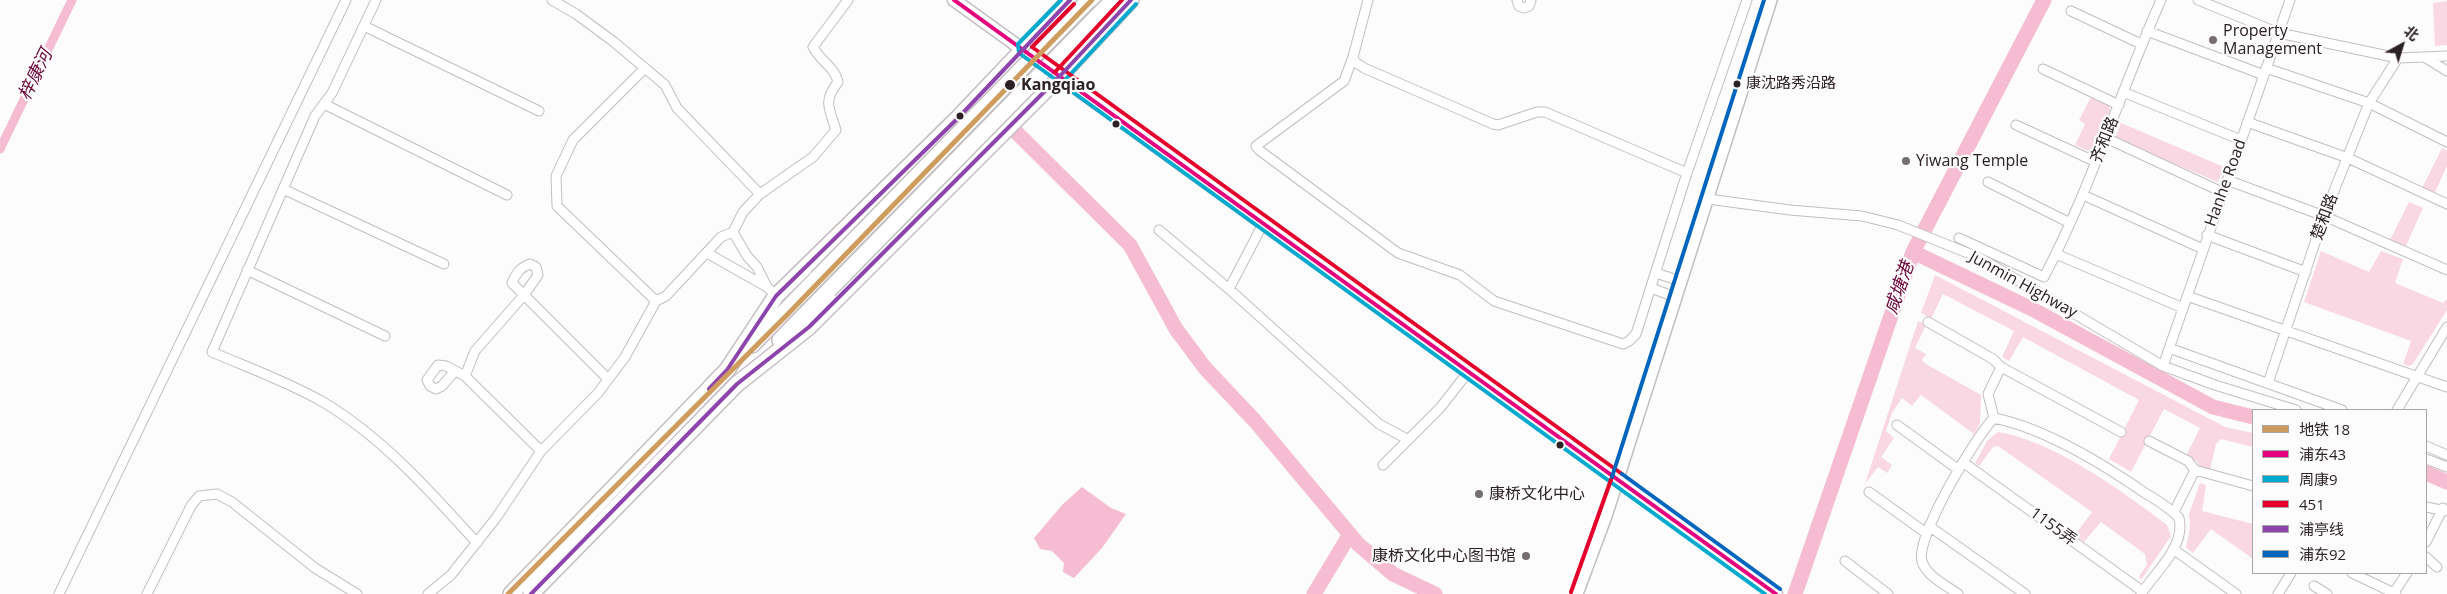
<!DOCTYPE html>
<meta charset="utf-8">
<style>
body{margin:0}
#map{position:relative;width:2447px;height:594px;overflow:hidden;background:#fcfcfc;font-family:"Open Sans","Noto Sans SC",sans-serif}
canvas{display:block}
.legend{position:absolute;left:2252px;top:409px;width:175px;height:165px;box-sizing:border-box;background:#fcfcfc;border:1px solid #a9a4a6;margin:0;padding:6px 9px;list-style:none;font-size:15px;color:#2c2125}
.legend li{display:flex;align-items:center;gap:10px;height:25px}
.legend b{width:25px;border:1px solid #a9a4a6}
.north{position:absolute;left:2377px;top:20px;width:50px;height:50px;-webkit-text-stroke:4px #fcfcfc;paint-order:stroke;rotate:39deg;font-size:14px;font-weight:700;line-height:20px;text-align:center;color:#2c2125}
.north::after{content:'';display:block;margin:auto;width:18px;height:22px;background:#2c2125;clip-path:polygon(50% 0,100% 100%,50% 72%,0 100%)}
</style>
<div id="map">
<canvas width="2447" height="594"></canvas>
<ul class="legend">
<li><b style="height:6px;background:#ce9d5e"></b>地铁 18</li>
<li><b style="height:6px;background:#e5007d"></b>浦东43</li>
<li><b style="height:6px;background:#00a9ce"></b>周康9</li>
<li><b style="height:6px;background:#e4002b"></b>451</li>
<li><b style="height:6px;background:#8e44ad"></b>浦亭线</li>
<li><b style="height:6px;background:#0065bd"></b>浦东92</li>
</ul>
<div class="north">北</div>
</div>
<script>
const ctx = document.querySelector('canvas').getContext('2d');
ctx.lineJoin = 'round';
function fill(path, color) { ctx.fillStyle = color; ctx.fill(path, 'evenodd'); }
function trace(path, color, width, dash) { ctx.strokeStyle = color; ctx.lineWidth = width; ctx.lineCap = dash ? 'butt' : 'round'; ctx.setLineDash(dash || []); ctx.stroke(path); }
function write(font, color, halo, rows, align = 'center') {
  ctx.font = font + ' "Open Sans","Noto Sans SC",sans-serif'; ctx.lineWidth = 4.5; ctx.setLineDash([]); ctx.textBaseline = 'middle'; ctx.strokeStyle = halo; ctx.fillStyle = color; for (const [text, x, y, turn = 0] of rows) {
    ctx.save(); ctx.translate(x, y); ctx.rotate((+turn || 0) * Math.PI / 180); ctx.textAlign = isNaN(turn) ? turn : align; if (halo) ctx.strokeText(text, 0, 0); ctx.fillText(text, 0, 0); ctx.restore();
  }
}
const green = new Path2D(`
 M 2447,1 L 2447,45 L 2435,46 L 2433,3 Z
 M 2091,97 L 2109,106 L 2110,112 L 2091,152 L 2075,145 L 2085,124 L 2079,120 Z
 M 2121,123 L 2224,167 L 2218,182 L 2115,139 Z
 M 2442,148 L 2447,151 L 2447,166 L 2434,194 L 2422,188 Z
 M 2409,202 L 2423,208 L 2405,248 L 2390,240 Z
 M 2321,251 L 2369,272 L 2381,251 L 2403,259 L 2395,283 L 2443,303 L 2447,299 L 2447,310 L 2413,364 L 2409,366 L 2403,364 L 2411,341 L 2304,302 Z
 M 1935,275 L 2225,427 L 2253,433 L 2253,447 L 2221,439 L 2216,444 L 2210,470 L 2200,468 L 2197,461 L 2186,456 L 2200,428 L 2164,409 L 2131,472 L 2109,459 L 2139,400 L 2023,337 L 2009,361 L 2002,357 L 2014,331 L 1943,294 L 1931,319 L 1921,313 Z
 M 1918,321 L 1926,325 L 1915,348 L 1926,354 L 1922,360 L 1926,364 L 1981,395 L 1980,424 L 1974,434 L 1921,395 L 1912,406 L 1902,398 L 1892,413 L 1886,431 L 1894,438 L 1881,457 L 1892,465 L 1887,473 L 1878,467 L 1865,484 Z
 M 1998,432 C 2052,440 2124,492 2167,525 L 2171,536 L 2141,580 L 2139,576 L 2147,565 L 2145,554 L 2101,522 L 2084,542 L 2075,535 L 2092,512 L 1998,446 L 1993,447 L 1979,466 L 1975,463 L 1987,441 Z
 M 2200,483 L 2206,485 L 2202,511 L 2253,524 L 2253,559 L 2211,529 L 2193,553 L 2186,548 L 2190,528 L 2189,514 Z`);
const water = new Path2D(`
 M 1082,487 L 1111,508 L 1126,514 L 1102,548 L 1074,578 L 1063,572 L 1064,563 L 1052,551 L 1040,549 L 1034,538 L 1063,504 Z`);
const canal = new Path2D(`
 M 0,149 L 72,0`);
const river = new Path2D(`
 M 1015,131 L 1130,245 L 1176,329 L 1205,368 L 1255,421 L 1358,544 L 1393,574 L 1435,594
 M 1913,252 L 2032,309 L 2213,407 L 2253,417
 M 2426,473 L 2447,482
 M 1314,594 L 1350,534
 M 1795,594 L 1913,252 L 2044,0`);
const minor = new Path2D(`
 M 376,0 L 332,93 L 315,116 L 212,352 C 249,368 288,382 323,402 C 382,437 431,492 477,543
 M 552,0 L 576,14 L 614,42 L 665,85 L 677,108 L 760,194
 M 1368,0 L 1353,57 L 1355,62 L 1364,68 L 1493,124 L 1498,125 L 1537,112 L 1545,112 L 1687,173
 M 1517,0 L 1519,6 L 1524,8 L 1529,6 L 1531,0
 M 2198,0 L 2279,33 L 2398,58 L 2447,56
 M 2071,11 L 2141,44
 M 364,26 L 539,111
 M 2147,31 L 2264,75
 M 1353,57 L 1344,81 L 1256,146 L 1259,150 L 1398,253 L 1460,275 L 1494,301 L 1623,344 L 1629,341 L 1636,334 L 1687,173 L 1747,0
 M 2426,58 L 2447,71
 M 645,68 L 573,140 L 556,176 L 557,206 L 656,301
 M 2266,68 L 2369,103 L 2447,142
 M 2043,69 L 2119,105
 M 2123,92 L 2241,140
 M 324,104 L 507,195
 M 2247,122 L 2348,158 L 2447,204
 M 2016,125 L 2094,161
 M 2106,138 L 2222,192
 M 2227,180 L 2324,216 L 2447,270
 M 1988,182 L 2070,223
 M 283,189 L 444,264
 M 2083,195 L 2203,249
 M 1708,199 L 1790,210 L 1862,216 L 1898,225 L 1980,258 L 2163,366 L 2215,385 L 2296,410
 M 1159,230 L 1229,289 L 1379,424 L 1407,439
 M 733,232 L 747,256 L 757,267 L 767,287 L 776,296
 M 2207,235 L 2306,272
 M 1959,238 L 2044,277 C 2091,188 2120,92 2161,0
 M 707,253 L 767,287
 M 2056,254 L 2183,308
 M 530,264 L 536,267 L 538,275 L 524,295 L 512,283 C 516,274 520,267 530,264 Z
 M 247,270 L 385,336
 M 1656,273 L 1680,281
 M 1651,288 L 1675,297
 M 1229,289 L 1263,224
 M 2187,296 L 2447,387
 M 1928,322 L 1993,359 L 2001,367 L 2121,432
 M 2169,348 L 2342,410
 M 2163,366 L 2290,0
 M 454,372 L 442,386 L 436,389 L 430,386 L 427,380 L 438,365 L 446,366 L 465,376
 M 2268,383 L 2324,216 L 2369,103 L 2398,58
 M 2397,410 L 2447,327
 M 1994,418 L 1988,394 L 2001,367
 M 1897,425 L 1959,470
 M 2149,441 L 2188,461 L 2195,470
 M 2426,446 L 2447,455
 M 541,451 L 465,376 L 475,351 L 524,295 L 608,379
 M 2426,459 L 2447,467
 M 1964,463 L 2142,591
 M 1383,465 L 1440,408 L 1469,371
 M 1869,492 L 1926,533
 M 2426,507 L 2447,511
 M 2174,512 L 2195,470 L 2253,486
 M 1929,526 L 2025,594
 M 2426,542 L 2443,508
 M 2173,549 L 2236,594
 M 2426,557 L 2437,567
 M 1845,561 L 1888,594
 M 2352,573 L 2396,594
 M 2314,586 L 2327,594
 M 59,594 L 346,0
 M 147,594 L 191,506 L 199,496 L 217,494 L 232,502 L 315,568 L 357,594
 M 428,594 L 451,575 L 496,518 L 541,451 L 598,393 L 625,357 L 656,301 L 666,296 L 721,237 L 733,232 L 743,212 L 760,194 L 813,157 L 836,130 C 829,108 823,101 838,82 C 835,67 820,61 813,47 L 848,0
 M 1958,594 C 1946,585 1926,576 1922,561 C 1915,537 1976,436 1994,418 C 2044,428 2103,464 2145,493 C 2157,500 2170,508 2179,518 C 2186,547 2155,572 2141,594
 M 2278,594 L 2291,573
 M 2393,594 L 2407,573`);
const tertiary = new Path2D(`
 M 1577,594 L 1606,516 L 1771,0`);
const secondary = new Path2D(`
 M 954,0 L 1776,594`);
const primary = new Path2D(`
 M 780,340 L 829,290
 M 752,345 L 817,278
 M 511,594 L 727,370 L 776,296 L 958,118 L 1070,0
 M 531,594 L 737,384 L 809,327 L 1060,76 L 1131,0`);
const primaryBridge = new Path2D(`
 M 817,278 L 1089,0
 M 829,290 L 1113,0`);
const bus1 = new Path2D(`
 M 954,0 L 1776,594`);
const bus2 = new Path2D(`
 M 1061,0 L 1018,44 L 1019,53 L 1765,594
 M 1065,80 L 1136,4`);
const bus3 = new Path2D(`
 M 1074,4 L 1032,47 L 1622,474
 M 1055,72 L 1122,0
 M 1571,592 L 1612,477`);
const bus4 = new Path2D(`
 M 709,389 L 727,370 L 776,296 L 958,118 L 1070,0
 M 531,594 L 737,384 L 809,327 L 1060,76 L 1131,0`);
const bus5 = new Path2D(`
 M 1622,474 L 1780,589
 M 1612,477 L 1764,0`);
const metro1 = new Path2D(`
 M 508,594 L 786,316 L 1092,0`);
const markers = [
 [2213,40,5,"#756e70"],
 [1737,84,4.5,"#2c2125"],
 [1010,85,6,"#2c2125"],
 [960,116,4.5,"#2c2125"],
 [1116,124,4.5,"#2c2125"],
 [1906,161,5,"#756e70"],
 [1560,445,4.5,"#2c2125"],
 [1479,494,5,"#756e70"],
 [1526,556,5,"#756e70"]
];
const busNames = [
 ["康沈路秀沿路",1746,84]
];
const poiNames = [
 ["Property",2223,31],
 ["Management",2223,49],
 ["Yiwang Temple",1916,161],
 ["康桥文化中心",1489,494],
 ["康桥文化中心图书馆",1516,556,"right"]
];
const stopNames = [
 ["Kangqiao",1021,85]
];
const streetNames = [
 ["齐和路",2105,140,-68],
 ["Hanhe Road",2226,183,-70],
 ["楚和路",2325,217,-70],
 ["Junmin Highway",2023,285,29],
 ["1155弄",2053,527,36]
];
const waterNames = [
 ["梓康河",36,75,-64],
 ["咸塘港",1900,288,-71]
];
fill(green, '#fad8e3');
fill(water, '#f6bcd1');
trace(canal, '#f6bcd1', 9);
trace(river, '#f6bcd1', 15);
trace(minor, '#c3bec0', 11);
trace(tertiary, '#c3bec0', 14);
trace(secondary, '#c3bec0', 15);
trace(primary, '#c3bec0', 18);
trace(minor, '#fff', 9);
trace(tertiary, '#fff', 11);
trace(secondary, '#fff', 12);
trace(primary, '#fff', 15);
trace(primaryBridge, '#c3bec0', 18, []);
trace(primaryBridge, '#fff', 15);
trace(bus1, '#e5007d', 4);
trace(bus2, '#00a9ce', 4);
trace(bus3, '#e4002b', 4);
trace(bus4, '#8e44ad', 4);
trace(bus5, '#0065bd', 4);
trace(metro1, '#ce9d5e', 5);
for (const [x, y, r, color] of markers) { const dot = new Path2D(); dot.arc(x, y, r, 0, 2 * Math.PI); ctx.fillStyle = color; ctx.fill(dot); trace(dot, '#fcfcfc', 2); }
write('15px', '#2c2125', '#fcfcfc', busNames, 'left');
write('16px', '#2c2125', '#fcfcfc', poiNames, 'left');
write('bold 16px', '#2c2125', '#fcfcfc', stopNames, 'left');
write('16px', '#2c2125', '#fcfcfc', streetNames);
write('italic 18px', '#6b063b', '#fcfcfc', waterNames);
</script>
